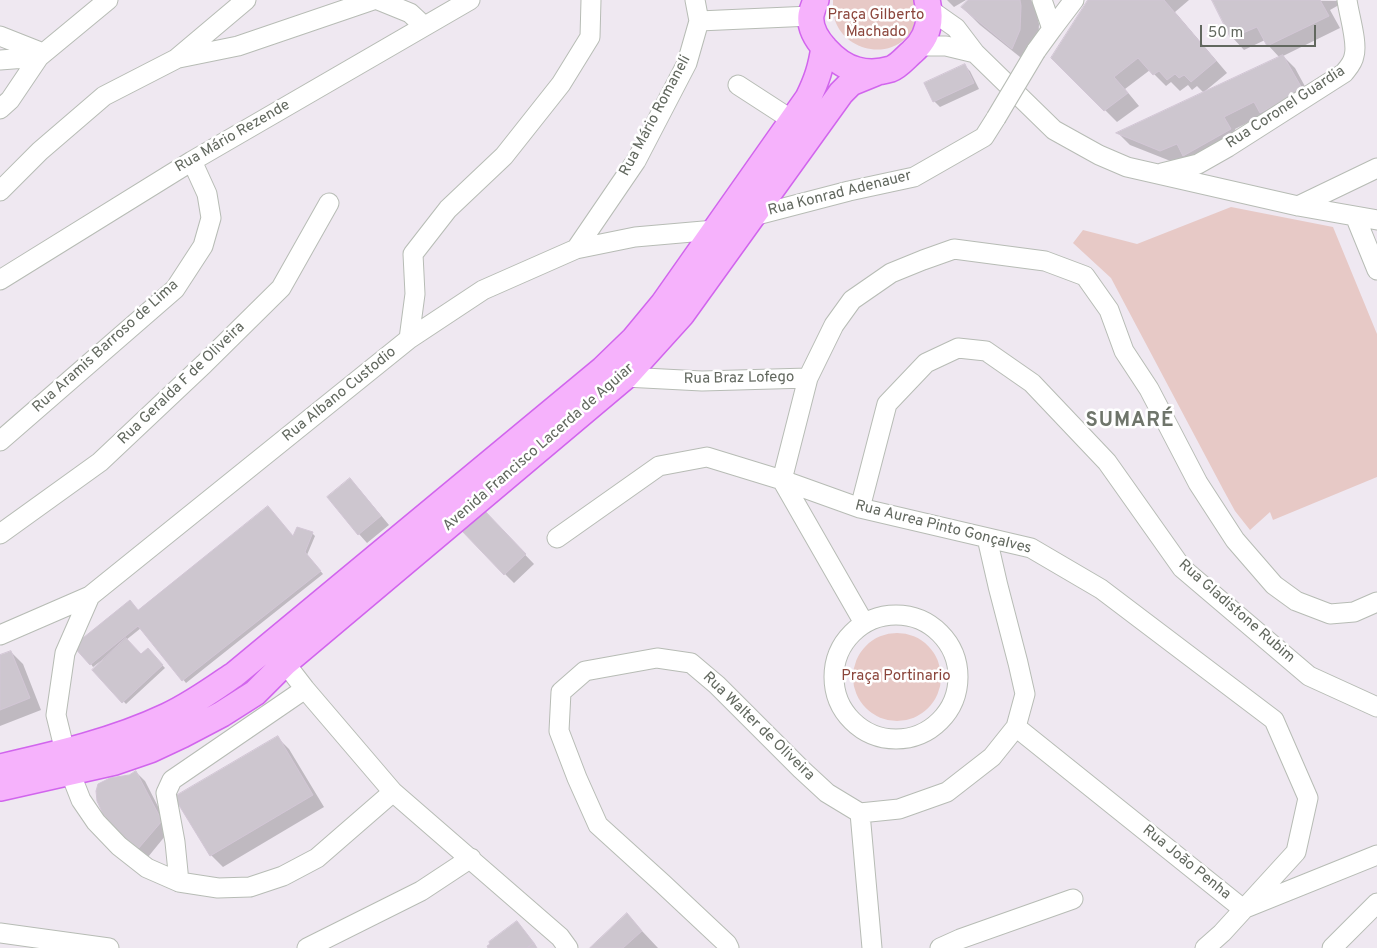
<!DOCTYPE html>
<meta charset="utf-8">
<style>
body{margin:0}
#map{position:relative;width:1377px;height:948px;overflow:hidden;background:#efe8f1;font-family:Overpass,sans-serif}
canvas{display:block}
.scale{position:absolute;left:1200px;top:25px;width:116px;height:22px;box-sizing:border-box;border:2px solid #62685f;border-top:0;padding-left:6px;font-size:15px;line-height:18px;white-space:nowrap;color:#62685f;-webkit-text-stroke:4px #fff;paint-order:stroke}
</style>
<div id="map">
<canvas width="1377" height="948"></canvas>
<div class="scale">50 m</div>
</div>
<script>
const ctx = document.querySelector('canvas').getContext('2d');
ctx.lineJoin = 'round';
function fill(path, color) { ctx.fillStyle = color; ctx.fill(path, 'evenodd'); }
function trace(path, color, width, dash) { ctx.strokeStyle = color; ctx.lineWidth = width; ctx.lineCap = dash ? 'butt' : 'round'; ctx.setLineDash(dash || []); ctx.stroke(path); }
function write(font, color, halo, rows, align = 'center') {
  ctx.font = font + ' Overpass,sans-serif'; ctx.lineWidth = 5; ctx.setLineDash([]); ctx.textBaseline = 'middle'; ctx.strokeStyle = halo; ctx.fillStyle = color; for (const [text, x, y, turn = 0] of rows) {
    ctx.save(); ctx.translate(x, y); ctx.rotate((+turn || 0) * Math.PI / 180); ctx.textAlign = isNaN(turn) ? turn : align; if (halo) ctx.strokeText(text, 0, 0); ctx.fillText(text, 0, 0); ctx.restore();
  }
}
const green = new Path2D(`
 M 833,0 L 919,0 C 918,7 918,16 916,23 C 914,30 909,35 905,39 C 883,59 847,49 836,23 C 833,16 833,8 833,0 Z
 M 1231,207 L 1333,227 L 1377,334 L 1377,477 L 1273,520 L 1270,512 L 1250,530 L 1235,511 L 1224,491 L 1111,278 L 1073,243 L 1083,230 L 1137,244 Z
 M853 677a44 44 0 1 1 88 0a44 44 0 1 1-88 0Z`);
const shadow = new Path2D(`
 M 947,0 L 966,0 L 954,7 Z
 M 970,0 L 1031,0 L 1035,7 L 1039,24 L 1038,48 L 1030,65 L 980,25 L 962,7 Z
 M 1089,0 L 1189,0 L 1175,12 L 1227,73 L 1204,92 L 1280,58 L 1268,45 L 1265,40 L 1244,50 L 1232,37 L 1213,0 L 1346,1 L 1330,10 L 1340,28 L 1283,56 L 1295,68 L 1314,103 L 1263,115 L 1235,129 L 1242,142 L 1196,167 L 1186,157 L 1173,162 L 1130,145 L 1118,133 L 1204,93 L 1197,86 L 1192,90 L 1188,85 L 1180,91 L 1171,82 L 1166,86 L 1150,70 L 1125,89 L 1139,106 L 1117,122 L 1053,58 Z
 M 965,66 L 970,71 L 979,89 L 940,107 L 934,101 Z
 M 350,480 L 359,489 L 389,525 L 367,543 L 359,534 Z
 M 483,511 L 534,564 L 514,583 L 505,574 Z
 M 312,533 L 315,536 L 307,555 L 323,574 L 186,683 L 141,628 L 126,640 L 141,656 L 148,650 L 165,668 L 126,704 L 94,670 L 103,661 L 102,660 L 93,667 L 91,664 L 138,611 L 293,538 Z
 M 11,652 L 23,664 L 41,710 L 0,726 L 0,656 Z
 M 277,737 L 289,749 L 324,807 L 223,867 L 211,855 Z
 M 136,772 L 145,781 L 170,830 L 148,857 L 134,846 L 114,826 Z
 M 627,915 L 658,948 L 591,948 Z`);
const building = new Path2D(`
 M 968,0 L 1020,0 L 1021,6 L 1020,30 L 1012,49 L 961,7 Z
 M 1088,0 L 1164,0 L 1216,61 L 1191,82 L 1184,75 L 1179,78 L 1175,74 L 1167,80 L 1159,71 L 1153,75 L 1138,58 L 1114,77 L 1128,93 L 1104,111 L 1051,58 Z
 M 1212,0 L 1320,0 L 1329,16 L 1267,46 L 1257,27 L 1231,38 Z
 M 1283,55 L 1303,90 L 1260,113 L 1254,102 L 1224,117 L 1231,129 L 1183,156 L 1177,144 L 1160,151 L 1116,133 Z
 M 965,64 L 974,83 L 933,102 L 924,83 Z
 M 350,478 L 381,516 L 358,535 L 327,497 Z
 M 268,506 L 293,536 L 297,527 L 313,532 L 305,552 L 321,571 L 182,681 L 138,626 L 90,665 L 73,646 L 130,600 L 138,610 Z
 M 483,509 L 526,554 L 504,575 L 461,530 Z
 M 126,638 L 141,654 L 148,648 L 163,665 L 122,703 L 92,670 Z
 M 11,651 L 30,698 L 0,710 L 0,655 Z
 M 278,736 L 313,795 L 210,856 L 174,797 Z
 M 136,771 L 162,821 L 138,849 L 124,838 L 113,827 L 103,814 L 97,801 L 96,791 L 98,784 L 110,778 L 129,775 Z
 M 627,913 L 642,931 L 623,948 L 590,948 Z
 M 517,921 L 534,943 L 527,948 L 488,948 L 487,946 L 490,944 L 489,942 Z
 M 534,943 L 537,948 L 527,948 Z`);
const minor = new Path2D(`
 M 378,0 L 410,13 L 424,26
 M 929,9 L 956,28 L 975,53 L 1054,130 L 1099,155 L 1127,167 L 1298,206 L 1377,220
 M 699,21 L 811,16
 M 1052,29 L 1074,0
 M 0,36 L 43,53
 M 919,46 L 946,46 L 975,53
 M 1036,51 L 1052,29 L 1042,0
 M 179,58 L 238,46 L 373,0
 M 0,60 L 39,57 L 108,0
 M 738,85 L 792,120
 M 0,109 L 10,100 L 39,57
 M 1162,173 L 1198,164 L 1228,147 L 1344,73 C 1348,68 1353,63 1354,56 C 1358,43 1349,15 1347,0
 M 0,191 L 40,151 L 104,96 L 176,59 L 246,0
 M 1298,206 L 1377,168
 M 753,216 L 849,191 L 914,177 L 984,137 L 996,118
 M 1355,216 L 1377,270
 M 576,249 L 636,161 L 687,63 L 699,21 L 695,0
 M 0,280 L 192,161 L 470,0
 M 409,339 L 415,294 L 413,254 L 448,209 L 504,156 L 561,84 L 590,37 L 591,0
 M 625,377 L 702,381 L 808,378 L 782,480 L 864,623
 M 808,378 L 834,325 L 852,300 L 891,273 L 923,260 L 954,249 L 1045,261 L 1085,276 L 1109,310 L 1124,351 L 1149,389 L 1198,483 L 1235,540 L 1274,585 L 1296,601 L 1330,614 L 1354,612 L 1377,602
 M 0,441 L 175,289 L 203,246 L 211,218 L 207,194 L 192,161
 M 860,508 L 887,404 L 926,363 L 958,348 L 986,351 L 1032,383 L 1107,462 L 1182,568 L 1309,676 L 1377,707
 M 0,534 L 100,462 L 204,364 L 281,288 L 329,203
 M 557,538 L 659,466 L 707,457 L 782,480 L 860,508 L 1031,548 L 1101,589 L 1274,720 L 1308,798 L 1296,852 L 1222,933 L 1205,948
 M 90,596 L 65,653 L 56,715 L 70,772 L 81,800 L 96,822 L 119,846 L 147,868 L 179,882 L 218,888 L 250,887 L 283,876 L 317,858 L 393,792
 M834 677a62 62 0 1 1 124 0a62 62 0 1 1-124 0Z
 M 0,635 L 90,596 L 409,339 L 483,290 L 576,249 L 635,237 L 715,230
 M 276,653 L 285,663 L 305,689 L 393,792 L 560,937 L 568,948
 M 1016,727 L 1243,909 L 1377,855
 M 860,813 L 899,809 L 947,792 L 992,757 L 1016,727 L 1025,694 L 1018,663 L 998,586 L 987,538
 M 860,813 L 872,948
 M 179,882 L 175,842 L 166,793 L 172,780 L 305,689
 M 0,933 L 109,948
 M 307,948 L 421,891 L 471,858
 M 729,948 L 727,944 L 662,883 L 598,825 L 577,778 L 559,731 L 561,692 L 585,671 L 657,658 L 691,663 L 717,685 L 801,769 L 827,793 L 860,813
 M 940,948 L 960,939 L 1073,899
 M 1332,948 L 1377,903`);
const major = new Path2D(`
 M 816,0 C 814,5 812,10 811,15 C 808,37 837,65 857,70 C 868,73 881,72 891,69 C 899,66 906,57 912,52 C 928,38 932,20 927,0
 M 0,767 C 57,754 114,741 167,716 C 191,705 213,689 235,674 L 603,369 L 634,339 L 663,304 L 808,98 C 817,80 821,67 824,47
 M 0,788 L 115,762 L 150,750 L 182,735 L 222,714 L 255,693 L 285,663 L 625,377 L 682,314 L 841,93 L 851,83 L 878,72`);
const minorBridge = new Path2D(`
 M 996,118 L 1036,51`);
const parkNames = [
 ["Praça Gilberto",876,16],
 ["Machado",876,33],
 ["Praça Portinario",896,677]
];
const streetNames = [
 ["Rua Coronel Guardia",1286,108,-33],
 ["Rua Mário Romaneli",656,116,-62],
 ["Rua Mário Rezende",233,137,-30],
 ["Rua Konrad Adenauer",840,194,-14],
 ["Rua Aramis Barroso de Lima",106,347,-42],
 ["Rua Braz Lofego",739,379,-1],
 ["Rua Geralda F de Oliveira",182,384,-44],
 ["Rua Albano Custodio",340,395,-39],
 ["Avenida Francisco Lacerda de Aguiar",539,448,-41],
 ["Rua Aurea Pinto Gonçalves",943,528,14],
 ["Rua Gladistone Rubim",1236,612,41],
 ["Rua Walter de Oliveira",758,727,44],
 ["Rua João Penha",1186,863,39]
];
const districtNames = [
 ["SUMARÉ",1130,422]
];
fill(green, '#e7c9c6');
fill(shadow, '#0003');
fill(building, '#cdc6cf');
trace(building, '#d2c6d5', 1);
trace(minor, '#b7bcb5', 21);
trace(major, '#d165ed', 28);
trace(minor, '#fff', 19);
trace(major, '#f6b2fc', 25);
trace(minorBridge, '#b7bcb5', 21, []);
trace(minorBridge, '#fff', 19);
write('15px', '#8b453b', '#fff', parkNames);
write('15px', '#62685f', '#fff', streetNames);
ctx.letterSpacing = '1px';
write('bold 20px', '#6f756b', '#fff', districtNames);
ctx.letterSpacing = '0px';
</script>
